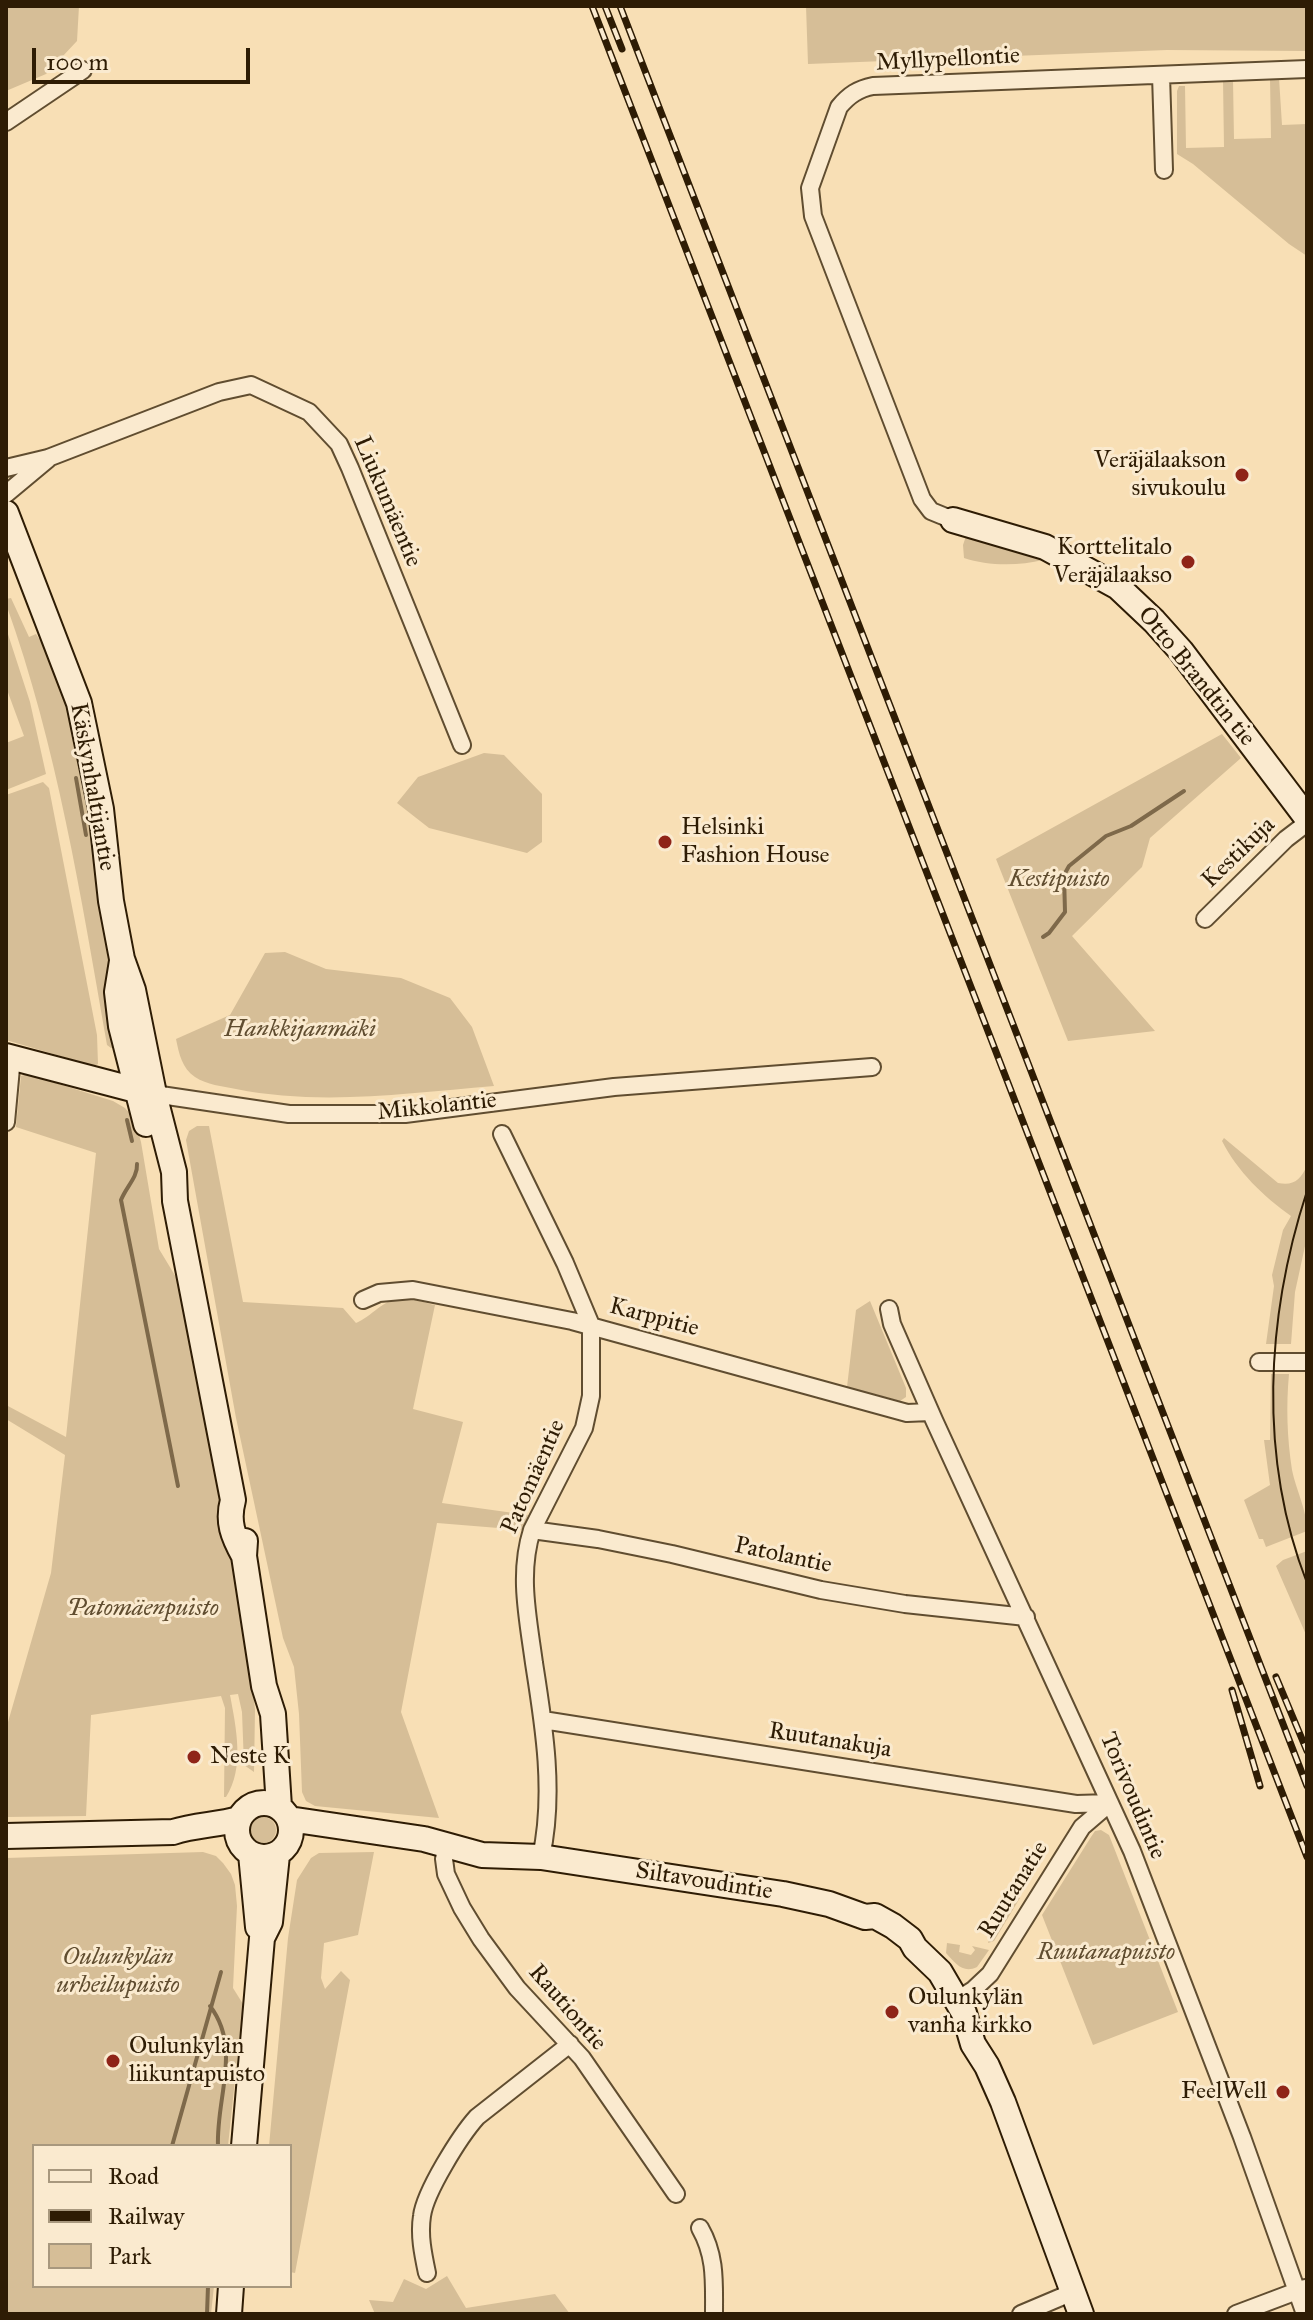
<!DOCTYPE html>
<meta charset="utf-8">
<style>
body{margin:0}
#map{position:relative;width:1313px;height:2320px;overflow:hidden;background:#f8dfb5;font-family:"IM FELL Great Primer",serif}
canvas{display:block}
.frame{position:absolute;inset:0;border:8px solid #2e1c04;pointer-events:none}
.legend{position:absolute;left:32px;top:2144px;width:260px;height:144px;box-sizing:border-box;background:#faeacf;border:2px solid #a8987e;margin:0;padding:10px 14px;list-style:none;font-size:24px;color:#2e1c04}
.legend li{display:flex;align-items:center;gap:16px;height:40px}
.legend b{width:40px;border:2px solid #a8987e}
.scale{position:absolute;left:32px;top:48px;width:218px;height:36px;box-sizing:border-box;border:4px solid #2e1c04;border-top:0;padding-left:10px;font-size:24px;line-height:28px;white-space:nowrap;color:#2e1c04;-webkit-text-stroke:6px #faeacf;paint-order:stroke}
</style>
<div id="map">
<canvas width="1313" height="2320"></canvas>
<div class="frame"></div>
<ul class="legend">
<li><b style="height:10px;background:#faeacf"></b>Road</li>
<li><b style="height:10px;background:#2e1c04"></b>Railway</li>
<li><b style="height:22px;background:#d6be97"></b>Park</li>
</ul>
<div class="scale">100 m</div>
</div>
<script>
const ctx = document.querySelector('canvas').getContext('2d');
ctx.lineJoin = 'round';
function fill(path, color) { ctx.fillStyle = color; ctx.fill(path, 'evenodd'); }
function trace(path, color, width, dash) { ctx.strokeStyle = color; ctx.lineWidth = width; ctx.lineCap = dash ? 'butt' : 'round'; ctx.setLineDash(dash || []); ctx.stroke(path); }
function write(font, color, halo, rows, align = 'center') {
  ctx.font = font + ' "IM FELL Great Primer",serif'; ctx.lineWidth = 6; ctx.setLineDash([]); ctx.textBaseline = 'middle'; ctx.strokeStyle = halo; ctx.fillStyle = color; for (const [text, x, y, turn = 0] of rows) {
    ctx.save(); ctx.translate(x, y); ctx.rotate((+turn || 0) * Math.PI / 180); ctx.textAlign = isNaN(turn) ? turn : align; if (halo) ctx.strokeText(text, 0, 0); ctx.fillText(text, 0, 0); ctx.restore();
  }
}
const green = new Path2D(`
 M 6,6 L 79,6 L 77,41 L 46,74 L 6,91 Z
 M 806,6 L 1307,6 L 1307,51 L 1167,50 L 808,64 Z
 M 1270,78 L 1279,78 L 1282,125 L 1307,124 L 1307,256 L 1289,244 L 1193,164 L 1177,154 L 1177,91 L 1179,86 L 1185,86 L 1186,148 L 1224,147 L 1223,80 L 1233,80 L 1234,139 L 1271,138 Z
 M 967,533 L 1045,557 L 1043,560 C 1019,566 987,566 964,558 L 963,545 Z
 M 11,598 L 29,637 L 36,634 C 75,690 84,766 93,833 C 102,904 108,976 121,1047 L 111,1048 L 107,1045 C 81,896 57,746 6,604 L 6,599 Z
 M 6,628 L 30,702 L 46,774 L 6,790 L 6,743 L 24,736 L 6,687 Z
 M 1222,734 L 1241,758 L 1150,838 L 1142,867 L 1072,936 L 1155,1031 L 1068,1041 L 996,859 Z
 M 484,753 L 504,755 L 542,794 L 542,842 L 527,853 L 429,828 L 397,803 L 418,777 Z
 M 43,782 L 49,788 L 97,1035 L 98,1064 L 94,1066 L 6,1040 L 6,795 Z
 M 285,952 L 326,969 L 401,978 L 450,998 L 472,1027 L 494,1086 C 409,1093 321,1106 236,1089 C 222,1086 207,1085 195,1077 C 182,1068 179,1054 176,1039 L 230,1015 L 265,953 Z
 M 27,1074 L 113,1101 L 125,1108 L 134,1118 L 141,1142 L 159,1249 L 185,1292 L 226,1537 L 248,1634 L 255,1710 L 254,1772 L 244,1765 L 242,1712 L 238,1694 L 230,1695 C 236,1727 245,1768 226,1797 L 224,1797 L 225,1708 L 221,1696 L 91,1715 L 86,1816 L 6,1817 L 6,1729 L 51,1573 L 65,1455 L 6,1419 L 6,1405 L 66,1437 L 96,1153 L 16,1127 L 21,1076 Z
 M 197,1126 L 209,1126 L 243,1302 L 343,1308 L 356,1323 C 371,1317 386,1297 402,1298 C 413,1298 425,1303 435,1305 L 413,1409 L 463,1422 L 442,1503 L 528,1515 L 523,1530 L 437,1523 L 401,1712 L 439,1818 L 315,1806 L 306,1801 L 302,1792 L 299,1714 L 294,1667 L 283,1638 L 236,1418 L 186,1140 L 189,1131 Z
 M 1224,1138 L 1278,1183 C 1294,1186 1300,1180 1307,1166 L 1307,1237 L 1295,1292 L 1291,1344 L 1266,1344 L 1274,1286 L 1272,1275 L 1283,1230 L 1291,1216 C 1264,1197 1237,1171 1222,1141 Z
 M 870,1301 L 906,1388 L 906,1397 L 900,1401 L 847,1387 L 856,1310 Z
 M 1271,1374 L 1289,1374 C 1286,1406 1287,1438 1292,1470 C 1296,1490 1307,1510 1307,1531 L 1266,1547 L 1263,1539 L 1259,1539 L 1244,1500 L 1270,1485 L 1264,1440 L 1270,1440 Z
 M 1307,1551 L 1307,1637 L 1276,1566 L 1283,1560 Z
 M250 1830a13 13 0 1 1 26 0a13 13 0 1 1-26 0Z
 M 1101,1830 L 1109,1835 L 1178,2012 L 1093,2045 L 1042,1915 L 1091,1837 L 1095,1831 Z
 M 203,1852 L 216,1856 L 223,1863 L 231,1874 L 235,1885 L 237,1906 L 233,1988 L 243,2004 L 228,2146 L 34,2146 L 34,2286 L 214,2286 L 211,2314 L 6,2314 L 6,1858 Z
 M 374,1852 L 358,1935 L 324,1943 L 321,1978 L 325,1989 L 341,1971 L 350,1980 L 295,2273 L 290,2272 L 290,2146 L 269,2146 L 288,1938 L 297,1880 L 311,1858 L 319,1853 Z
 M 1006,1896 L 1020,1898 L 994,1941 L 988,1943 L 998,1913 L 1002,1913 Z
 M 947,1943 L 960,1945 L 959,1952 L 971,1955 L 975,1950 L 972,1946 L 989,1950 L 977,1967 C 963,1974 955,1963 946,1953 Z
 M 447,2276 L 466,2308 L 555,2294 L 570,2314 L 375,2314 L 369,2300 L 393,2302 L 404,2279 L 426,2289 Z`);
const stream = new Path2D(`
 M 76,778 L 86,835
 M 1043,937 L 1049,933 L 1065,912 L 1064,875 L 1069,866 L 1106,836 L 1131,826 L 1184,791
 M 127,1120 L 132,1141
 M 137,1164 C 138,1177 126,1187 121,1200 L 178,1486
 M 210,2006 C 242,2048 216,2097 218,2146
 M 172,2146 L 221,1972
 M 207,2314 L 208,2286`);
const street = new Path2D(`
 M 1161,75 L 1164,170
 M 6,122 L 83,70
 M 6,468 L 48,458 L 219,392 L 251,385 L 309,412 L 339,444 L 350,468 L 462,745
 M 6,494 L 48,459
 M 953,520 L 931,511 L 922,499 L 813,216 L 810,188 L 839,107 C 849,95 858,89 873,86 L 1307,69
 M 1205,919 L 1286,839 L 1307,823
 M 154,1094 L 289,1114 L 405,1114 L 614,1087 L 872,1067
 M 6,1122 L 12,1057
 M 502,1134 L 565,1263 L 591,1325 L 591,1396 L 584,1428 L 532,1530 C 518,1574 528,1618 534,1663 C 544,1726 555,1794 541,1857
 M 363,1300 L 379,1293 L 413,1290 L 572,1321 L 907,1413 L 930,1412
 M 889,1309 L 892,1324 L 934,1420 L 1132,1851 L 1242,2137 L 1305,2314
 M 1259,1362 L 1307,1362
 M 532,1530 L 598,1539 L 672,1554 L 821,1590 L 905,1604 L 1026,1617
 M 543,1720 L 1076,1804 L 1110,1803
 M 447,1844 L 444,1859 L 446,1874 L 462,1908 L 481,1939 L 517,1988 L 582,2058 L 676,2194
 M 957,2000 L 973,1990 L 990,1974 L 1082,1827 L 1110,1803
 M 700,2228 C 716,2256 714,2282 714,2314
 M 427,2273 C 423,2254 419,2235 422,2216 C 425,2192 460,2136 477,2117 L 570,2044
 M 1021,2314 L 1073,2292
 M 1236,2314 L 1305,2288`);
const secondary = new Path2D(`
 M 6,513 L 79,703 L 101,809 L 111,901 L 122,959 L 133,990 L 154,1094 L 174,1172 L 175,1201 L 233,1500 C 227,1522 233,1536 244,1556
 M 953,520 L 1045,547 L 1118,587 L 1154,621 L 1181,651 L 1307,818
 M 122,961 L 117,992 L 121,1026 L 146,1124
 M 6,1056 L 147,1093
 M 245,1541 L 244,1556 L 264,1686 L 273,1714 L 279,1807
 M237 1830a27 27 0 1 1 54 0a27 27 0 1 1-54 0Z
 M 289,1819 L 424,1839 L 482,1855 L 541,1857 L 783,1894 L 829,1904 L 865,1917 L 875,1916 L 893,1926 L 910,1939 L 915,1948 L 940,1972 L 964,2013 L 973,2044 L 987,2066 L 1003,2102 L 1081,2314
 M 6,1836 L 173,1832 C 195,1825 217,1825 239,1819
 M 251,1854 L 258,1927
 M 244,2146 L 262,1938 L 270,1922 L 277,1855
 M 229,2314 L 231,2286`);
const tram = new Path2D(`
 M 1307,1191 C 1266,1317 1258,1457 1307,1583`);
const rail = new Path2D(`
 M 592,6 L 1307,1857
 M 605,6 L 622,49
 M 620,6 L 1307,1786
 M 1276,1677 L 1307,1751
 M 1232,1690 L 1260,1786`);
const markers = [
 [1242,475,8,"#8f2418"],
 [1188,562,8,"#8f2418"],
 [665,842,8,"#8f2418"],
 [194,1757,8,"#8f2418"],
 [892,2012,8,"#8f2418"],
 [113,2061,8,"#8f2418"],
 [1283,2092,8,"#8f2418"]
];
const streetNames = [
 ["Myllypellontie",948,60,-3],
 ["Liukumäentie",387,502,67],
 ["Otto Brandtin tie",1196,677,51],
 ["Käskynhaltijantie",92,787,80],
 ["Kestikuja",1239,853,-44],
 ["Mikkolantie",437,1107,-6],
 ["Karppitie",654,1318,15],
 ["Patomäentie",534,1477,-66],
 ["Patolantie",783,1556,12],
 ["Ruutanakuja",830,1741,9],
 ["Torivoudintie",1132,1796,67],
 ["Siltavoudintie",704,1882,9],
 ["Ruutanatie",1014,1890,-58],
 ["Rautiontie",567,2008,49]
];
const poiNames = [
 ["Veräjälaakson",1226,461,"right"],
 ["sivukoulu",1226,489,"right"],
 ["Korttelitalo",1172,548,"right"],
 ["Veräjälaakso",1172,576,"right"],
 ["Helsinki",681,828],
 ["Fashion House",681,856],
 ["Neste K",210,1757],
 ["Oulunkylän",908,1998],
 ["vanha kirkko",908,2026],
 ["Oulunkylän",129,2047],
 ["liikuntapuisto",129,2075],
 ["FeelWell",1267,2092,"right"]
];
const parkNames = [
 ["Kestipuisto",1059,880],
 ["Hankkijanmäki",300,1030],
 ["Patomäenpuisto",143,1609],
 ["Ruutanapuisto",1106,1953],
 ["Oulunkylän",118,1958],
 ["urheilupuisto",118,1986]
];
fill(green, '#d6be97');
trace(stream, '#7e694a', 4);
trace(street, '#604d30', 20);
trace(secondary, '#2e1c04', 28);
trace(street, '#faeacf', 16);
trace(secondary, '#faeacf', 24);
trace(tram, '#2e1c04', 2);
trace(rail, '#2e1c04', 7);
trace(rail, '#faeacf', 4, [12]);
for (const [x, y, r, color] of markers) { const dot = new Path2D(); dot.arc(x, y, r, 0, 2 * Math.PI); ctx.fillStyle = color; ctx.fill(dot); trace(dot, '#faeacf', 3); }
write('24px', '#2e1c04', '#faeacf', streetNames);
write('24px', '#2e1c04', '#faeacf', poiNames, 'left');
write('italic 24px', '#604d30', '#faeacf', parkNames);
</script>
